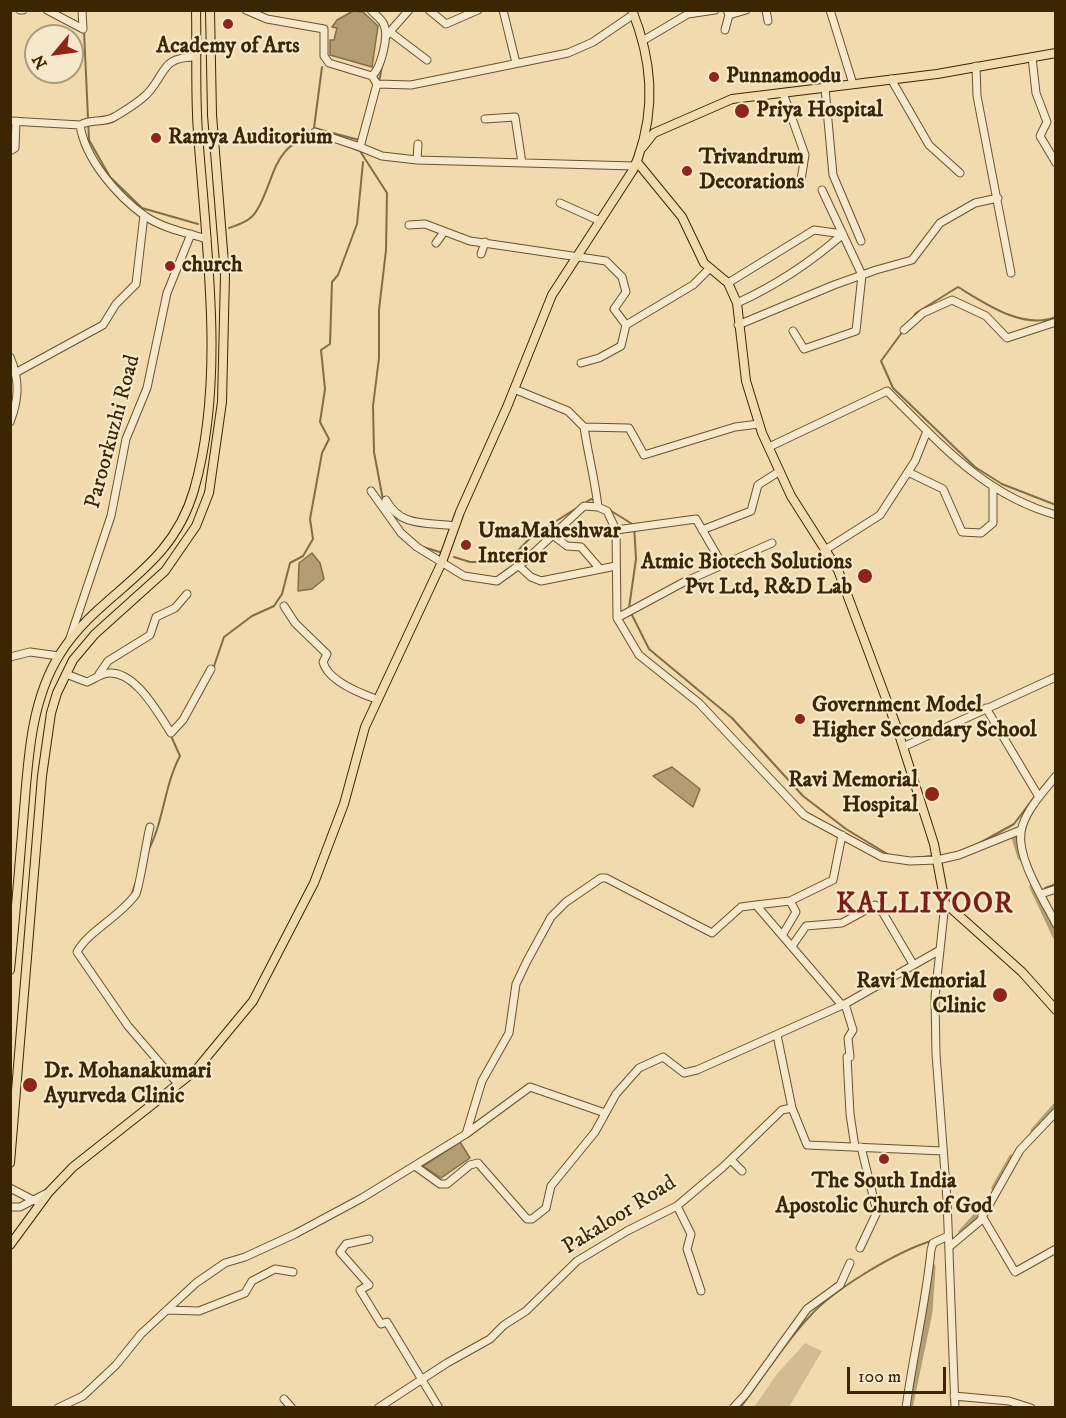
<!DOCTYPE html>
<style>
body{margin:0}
#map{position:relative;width:1066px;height:1418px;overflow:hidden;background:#f1dbae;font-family:"IM FELL DW Pica",serif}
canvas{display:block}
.frame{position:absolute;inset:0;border:12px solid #3c2501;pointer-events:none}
.north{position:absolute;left:24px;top:24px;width:60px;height:60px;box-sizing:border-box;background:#f6e8ca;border:2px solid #ac9a7a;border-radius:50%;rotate:241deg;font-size:16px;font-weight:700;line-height:24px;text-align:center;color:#3c2501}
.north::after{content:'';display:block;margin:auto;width:21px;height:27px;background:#8f2418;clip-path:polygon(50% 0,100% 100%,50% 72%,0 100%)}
.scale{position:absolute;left:847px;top:1367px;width:99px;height:27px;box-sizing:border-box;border:3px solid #3c2501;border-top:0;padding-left:8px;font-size:18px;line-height:21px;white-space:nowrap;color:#3c2501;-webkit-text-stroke:4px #f6e8ca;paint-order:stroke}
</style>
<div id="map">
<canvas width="1066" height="1418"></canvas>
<div class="frame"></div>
<div class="north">N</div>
<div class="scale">100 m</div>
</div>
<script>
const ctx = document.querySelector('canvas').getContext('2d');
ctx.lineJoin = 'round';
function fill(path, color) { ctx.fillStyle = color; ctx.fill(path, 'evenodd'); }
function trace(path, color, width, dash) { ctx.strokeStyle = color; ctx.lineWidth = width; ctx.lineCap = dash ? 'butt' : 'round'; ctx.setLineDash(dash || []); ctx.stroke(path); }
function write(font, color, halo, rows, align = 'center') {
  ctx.font = font + ' "IM FELL DW Pica",serif'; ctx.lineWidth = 4.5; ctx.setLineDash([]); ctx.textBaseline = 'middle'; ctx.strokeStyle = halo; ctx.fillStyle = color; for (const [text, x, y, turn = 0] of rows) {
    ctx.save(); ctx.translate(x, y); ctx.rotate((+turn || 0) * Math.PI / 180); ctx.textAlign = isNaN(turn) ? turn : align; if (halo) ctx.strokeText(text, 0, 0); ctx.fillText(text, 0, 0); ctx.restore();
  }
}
const green = new Path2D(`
 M 805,1343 L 822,1351 L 789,1407 L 754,1407 L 777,1374 Z`);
const water = new Path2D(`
 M 353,11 L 363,12 L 378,26 L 372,67 L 330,55 L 330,40 L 334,40 L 337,28 L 332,27 L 337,20 Z
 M 312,553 L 320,563 L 324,579 L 312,589 L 298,591 L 299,563 Z
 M 672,767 L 700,789 L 693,807 L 653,776 Z
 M 460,1142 L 470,1158 L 441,1178 L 423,1166 Z`);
const stream = new Path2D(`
 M 84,31 L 89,140 L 110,177 L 142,208 L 198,224
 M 322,67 L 314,128 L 359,140
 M 379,82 L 383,61
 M 342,144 L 360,151 L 387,193 L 386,250 L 379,310 L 379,358 L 373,406 L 374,452 L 383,500
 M 229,228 C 240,224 251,221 257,210 C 276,179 272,139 320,137
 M 912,319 L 916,313 L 958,287 C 986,304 1023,330 1056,317
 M 903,331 L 881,361 L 893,388 L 975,467 L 1002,484 L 1056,505
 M 608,509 L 634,525 L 636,559 L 629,608
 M 420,546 L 443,553
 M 454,557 L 470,562 L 507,562 L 531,537 L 591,499 L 596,501
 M 631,613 L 649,649 L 732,718 L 803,796 L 846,829 L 889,855
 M 213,669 L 224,637 L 252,616 L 274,606 L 282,594 L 290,563 L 303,556 L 313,539 L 310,519 L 322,453 L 329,439 L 320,422 L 325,389 L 321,350 L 330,344 L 332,282 L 338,275 L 357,224 L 363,162
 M 199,698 L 209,679
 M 1039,792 L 1056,771
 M 976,845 L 1014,824 L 1035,796
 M 148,851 C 164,821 164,786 180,756 L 171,736
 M 914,858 L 931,856
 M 1045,888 L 1056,884
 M 132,893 L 137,879
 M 740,1408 C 763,1378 784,1343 810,1316 C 834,1289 896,1252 931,1241`);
const canal = new Path2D(`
 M 1015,837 L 1021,857
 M 1033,887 L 1056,936
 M 1034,1131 L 1056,1106
 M 995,1188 L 1012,1158
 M 962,1232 L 984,1208
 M 909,1408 L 929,1312 L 932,1267`);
const minor = new Path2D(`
 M 20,10 L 23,10
 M 47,10 L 83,29
 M 82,10 L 83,29
 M 246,10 L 267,19 L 324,29 L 324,56 L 329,63 L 372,76 L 377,84 L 360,147 L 382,156 L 417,160 L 634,166
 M 371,10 C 375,15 382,19 384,25 C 389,36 381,68 372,76
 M 429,10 L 446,24 L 478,10
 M 503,10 L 516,63
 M 727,10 L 729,15 L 746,10
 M 766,10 L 768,21
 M 830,10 L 853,84
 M 725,30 L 729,15
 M 390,32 L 427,60
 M 387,35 L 409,10
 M 644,40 L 688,14 L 715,10
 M 1032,57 L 1036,93 L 1047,122 L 1040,136 L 1056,163
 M 976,66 L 977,96 L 1011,273
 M 891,79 L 929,145 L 960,173
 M 377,84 L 411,85 L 568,53 L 593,42 L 634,14
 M 825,88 L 833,175 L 861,241
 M 783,93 L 805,155 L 800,186
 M 485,119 L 515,117 L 522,163
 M 10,121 L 80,125 C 91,118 105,124 116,116 C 126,110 139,102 147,94 C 167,73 160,57 196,57
 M 80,125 C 85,159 117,196 145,216 C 162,228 187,233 207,239
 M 315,132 L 360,147
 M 10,151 L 15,148 L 16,121
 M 417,160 L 418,144
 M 560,203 L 600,221
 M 409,225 L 425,224 L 470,241 L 606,261 L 622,277 L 626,292 L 614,309 L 626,325 L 621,346 L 599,358 L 581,363
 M 436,243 L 444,232
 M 481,254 L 485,242
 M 728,283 L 814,230 L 843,234
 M 737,303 C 777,285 810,263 843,234
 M 626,325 L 693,285 L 710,268
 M 738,325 L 834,285 L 876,270 L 912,260 L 940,223 L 975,203 L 998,198
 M 904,330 L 923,313 L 952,300 L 986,316 L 1007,338 L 1056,322
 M 793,331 L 804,349 L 856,331 L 862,275 L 822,190
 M 10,357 C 20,380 19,399 10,422
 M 10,372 L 17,372 L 103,325 L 116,304 L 136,284 L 144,215
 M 514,389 L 568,411 L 584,427 L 629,428 L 644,455 L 735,427 L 759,424
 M 584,427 C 588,454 595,480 598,507
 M 769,447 L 887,391 C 940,443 982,494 1056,515
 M 908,472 L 943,489 L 962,532 L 981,533 L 993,523 L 993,488
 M 371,491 L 401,533 L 417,547 L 464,576 L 497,581 L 525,561 L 584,506 L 598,507 L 607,511 L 616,530 L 617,618 L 639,655 L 699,703 L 804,815 L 882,857 L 910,861 L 937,860 L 959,855 L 1021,830
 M 386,500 C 401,528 427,522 455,526
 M 616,530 L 696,519 L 722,564
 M 702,530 L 751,511 L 758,485 L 780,471
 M 554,536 L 567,546 L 581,547 L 600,569
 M 825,550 L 880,515 L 915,461 L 927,431
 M 519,566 L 531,577 L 541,581 L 616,566
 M 284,606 L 295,623 L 327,654 L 323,662 C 328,681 359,693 376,699
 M 617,618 L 684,582 L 772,543
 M 70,638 L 111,516 L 126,439 L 147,388 L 167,293 L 191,234
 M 10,657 L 30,652 L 59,656
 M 66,674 L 87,682 C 92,680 98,676 104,674 C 133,666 158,713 171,733 L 183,720 L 211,669
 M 99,674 L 108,661 L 150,635 L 156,617 L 175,608 L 187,594
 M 986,708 L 1039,797
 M 903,747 L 1056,677
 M 1056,776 C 1044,791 1024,812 1021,832 C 1017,859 1044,900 1056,924
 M 150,827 C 147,837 139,890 136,894 C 121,916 87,932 77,952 L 128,1026 L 178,1084
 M 1041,894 L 1056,889
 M 945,903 L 935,997 L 936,1054 L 947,1200 L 955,1408
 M 756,905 L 790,901 L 833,880 L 842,835
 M 783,934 L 796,912 L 790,901
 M 792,946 L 806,926 L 842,923 L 875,905 L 883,913 L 913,964
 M 777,1035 L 792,1108
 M 466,1134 L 530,1087 L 605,1113
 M 731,1160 L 742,1171
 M 415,1166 L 440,1184 L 447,1184 L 470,1165 L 478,1163 L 527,1219 L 532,1219 L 546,1208 L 551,1186 L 595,1132 L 616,1094 L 639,1068 L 663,1057 L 684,1073 L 697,1070 L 845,1004 L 853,1030 L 848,1038 L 850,1057 L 847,1057 L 850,1114 L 855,1147
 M 10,1188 L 35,1201
 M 677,1206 L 691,1234 L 687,1249 L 701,1291
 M 10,1207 L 20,1207 L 47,1193
 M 982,1216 L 1015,1272 L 1056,1249
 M 369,1239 L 346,1244 L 340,1252 L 369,1285 L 360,1290 L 381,1324 L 387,1322 L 439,1408
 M 949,1247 L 980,1221 L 1020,1150 L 1056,1112
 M 860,1248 L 877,1212 L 861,1147
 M 167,1310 L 199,1311 L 245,1293 L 252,1281 L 275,1269 L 293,1272
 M 954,1396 L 1009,1401 L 1031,1408
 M 284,1399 L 292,1408
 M 58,1408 L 83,1396 L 116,1365 L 141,1334 L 196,1283 L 225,1263 L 245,1257 L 295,1234 L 362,1198 L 466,1134 L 482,1081 L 509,1033 L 516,984 L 527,961 L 551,917 L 566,902 L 601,878 L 606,878 L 712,933 L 741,907 L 756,905 L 841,1004 L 845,1004 L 940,950
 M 378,1408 L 447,1363 L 490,1339 L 504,1325 L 526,1311 L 577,1261 L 627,1231 L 677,1206 L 723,1167 L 782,1110 L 792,1108 L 807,1145 L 943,1151
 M 733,1408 L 745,1395 L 807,1309 L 840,1285 L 850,1263
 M 906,1408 C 913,1355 926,1303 931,1250 L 933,1243 L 948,1236`);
const major = new Path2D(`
 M 642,148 L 654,133 L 732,99 L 937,74 L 1056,53
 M 637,162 L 682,217 L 704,263 L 728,283 L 737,303 L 746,381 L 762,433 L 791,496 L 838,570 L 897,728 L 934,844 L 945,903 L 1022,972 L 1056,1010
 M 10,970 C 15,921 19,871 23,822 C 28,766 29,703 60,654 C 100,590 170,573 194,490 C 226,379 206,246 198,133 C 195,93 197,51 196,10
 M 10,1163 L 42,776 L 51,713 L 57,693 L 73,660 L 95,634 L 165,571 L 196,526 L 209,493 L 222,402 L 225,275 L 212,115 L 210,10
 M 10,1245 L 49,1192 L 73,1167 L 196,1070 L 253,1001 L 314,883 L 344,804 L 365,727 L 442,562 L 460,512 L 507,407 L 552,295 L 633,170 L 638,158 C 656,107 652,60 632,10`);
const markers = [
 [228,24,6,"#8f2418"],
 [714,77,6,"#8f2418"],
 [742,111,8,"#8f2418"],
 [156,138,6,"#8f2418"],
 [687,171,6,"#8f2418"],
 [170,266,6,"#8f2418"],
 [466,545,6,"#8f2418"],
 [865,576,8,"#8f2418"],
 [800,719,6,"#8f2418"],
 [932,794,8,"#8f2418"],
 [1000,995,8,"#8f2418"],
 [30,1085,8,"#8f2418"],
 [884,1159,6,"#8f2418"]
];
const poiNames = [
 ["Academy of Arts",228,47,"center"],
 ["Punnamoodu",726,77],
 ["Priya Hospital",756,111],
 ["Ramya Auditorium",168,138],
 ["Trivandrum",699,158],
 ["Decorations",699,183],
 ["church",182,266],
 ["UmaMaheshwar",478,532],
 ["Interior",478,557],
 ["Atmic Biotech Solutions",852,563,"right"],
 ["Pvt Ltd, R&D Lab",852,588,"right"],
 ["Government Model",812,706],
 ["Higher Secondary School",812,731],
 ["Ravi Memorial",918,781,"right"],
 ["Hospital",918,806,"right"],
 ["Ravi Memorial",986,982,"right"],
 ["Clinic",986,1007,"right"],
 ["Dr. Mohanakumari",44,1072],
 ["Ayurveda Clinic",44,1097],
 ["The South India",884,1182,"center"],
 ["Apostolic Church of God",884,1207,"center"]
];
const streetNames = [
 ["Paroorkuzhi Road",114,432,-75],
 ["Pakaloor Road",620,1216,-32]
];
const districtNames = [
 ["KALLIYOOR",925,906]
];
fill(green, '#d2bc91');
fill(water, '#b39d73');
trace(water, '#836d45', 1.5);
trace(stream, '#836d45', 2);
trace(canal, '#b39d73', 7);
trace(minor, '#69522c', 9);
trace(major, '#3c2501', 10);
trace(minor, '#f6e8ca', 7);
trace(major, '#f1dbae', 8);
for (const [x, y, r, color] of markers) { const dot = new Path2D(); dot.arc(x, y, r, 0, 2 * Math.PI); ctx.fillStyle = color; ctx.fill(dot); trace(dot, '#f6e8ca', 2); }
write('bold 22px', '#3c2501', '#f6e8ca', poiNames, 'left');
write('22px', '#3c2501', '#f6e8ca', streetNames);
ctx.letterSpacing = '1.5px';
write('bold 28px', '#7a1f14', '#f6e8ca', districtNames);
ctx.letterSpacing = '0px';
</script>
